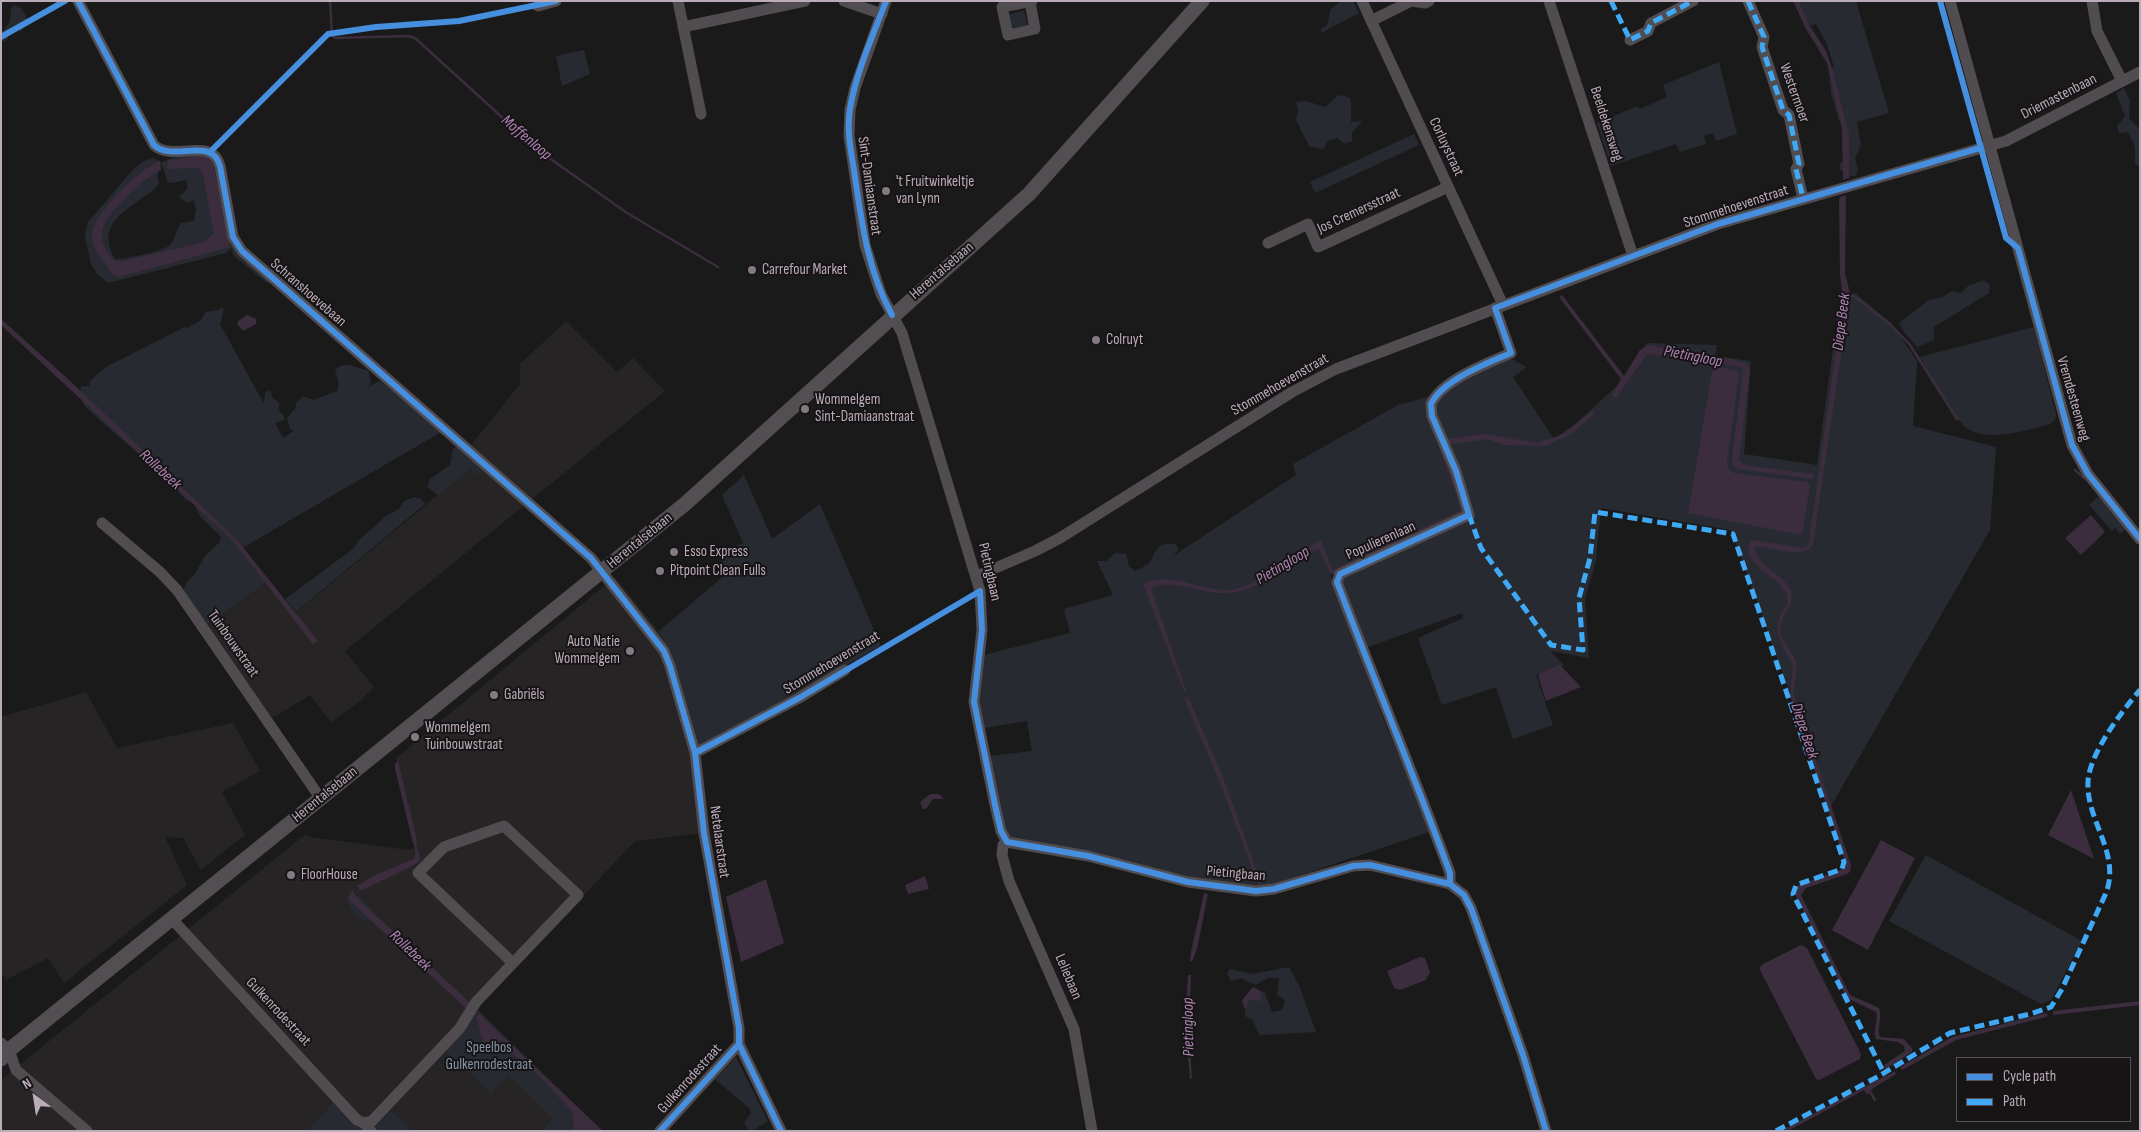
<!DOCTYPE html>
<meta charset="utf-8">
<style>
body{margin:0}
#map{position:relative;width:2141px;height:1132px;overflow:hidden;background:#1b1a1b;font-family:"Sofia Sans Condensed",sans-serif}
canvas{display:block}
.frame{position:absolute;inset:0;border:2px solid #bbacb9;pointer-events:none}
.legend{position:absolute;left:1956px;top:1057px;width:175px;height:65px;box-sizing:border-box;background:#171416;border:1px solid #595157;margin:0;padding:6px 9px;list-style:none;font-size:15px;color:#bbacb9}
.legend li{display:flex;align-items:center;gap:10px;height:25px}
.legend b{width:25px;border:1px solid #595157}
.north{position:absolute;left:10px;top:1072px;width:50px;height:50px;-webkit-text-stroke:4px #171416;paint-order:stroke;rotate:329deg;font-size:14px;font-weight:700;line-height:20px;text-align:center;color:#bbacb9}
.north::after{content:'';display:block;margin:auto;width:18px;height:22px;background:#bbacb9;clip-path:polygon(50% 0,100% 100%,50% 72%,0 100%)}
</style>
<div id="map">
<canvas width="2141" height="1132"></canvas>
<div class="frame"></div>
<ul class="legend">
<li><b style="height:6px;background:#468fdf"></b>Cycle path</li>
<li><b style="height:6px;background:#3fa9f5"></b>Path</li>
</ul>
<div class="north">N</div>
</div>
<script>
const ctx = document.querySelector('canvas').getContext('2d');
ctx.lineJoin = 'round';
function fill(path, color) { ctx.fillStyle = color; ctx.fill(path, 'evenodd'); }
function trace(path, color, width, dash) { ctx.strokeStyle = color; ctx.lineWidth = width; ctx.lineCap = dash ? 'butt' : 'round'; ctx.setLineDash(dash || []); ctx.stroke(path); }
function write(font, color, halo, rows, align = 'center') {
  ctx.font = font + ' "Sofia Sans Condensed",sans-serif'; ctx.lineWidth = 4; ctx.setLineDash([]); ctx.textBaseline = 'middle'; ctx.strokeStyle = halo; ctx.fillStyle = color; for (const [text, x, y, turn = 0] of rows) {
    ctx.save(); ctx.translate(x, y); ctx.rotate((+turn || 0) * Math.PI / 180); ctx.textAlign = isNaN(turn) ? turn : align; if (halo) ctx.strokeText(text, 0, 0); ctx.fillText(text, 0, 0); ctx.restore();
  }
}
const built = new Path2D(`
 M 566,321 L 617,372 L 633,358 L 665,391 L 345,651 L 374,687 L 359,702 L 331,722 L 310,695 L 268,721 L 204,627 L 266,583 L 292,616 L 480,460 L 468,449 L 520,384 L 520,364 Z
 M 615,577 L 664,638 L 670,653 L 695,753 L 704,833 L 635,841 L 480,1005 L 465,1031 L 554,1118 L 542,1131 L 413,1131 L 393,1112 L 370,1131 L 334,1101 L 307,1131 L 1,1131 L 1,1080 L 301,838 L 305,835 L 310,837 L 409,850 L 416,848 L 396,758 Z
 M 86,692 L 117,748 L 233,723 L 260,771 L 222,792 L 245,835 L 201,870 L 183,838 L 165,837 L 187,885 L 64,983 L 48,958 L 6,980 L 1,971 L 1,717 Z`);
const green = new Path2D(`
 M 1341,1 L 1353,1 L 1359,13 L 1321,33 L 1321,29 L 1328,24 L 1330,10 Z
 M 1799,1 L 1856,1 L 1889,113 L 1857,122 L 1861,145 L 1855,158 L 1858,170 L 1856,176 L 1847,176 L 1840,169 L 1840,163 L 1845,161 L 1842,123 L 1839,120 L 1831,93 L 1829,70 L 1834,67 L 1826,42 L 1816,24 L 1810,26 Z
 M 14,5 L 21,8 L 28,20 L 22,31 L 16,30 L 10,33 L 7,40 L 1,42 L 1,30 L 4,31 L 10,21 L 11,9 Z
 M 1024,11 L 1027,25 L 1012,28 L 1009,14 Z
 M 584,50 L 590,74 L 562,86 L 556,56 Z
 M 1719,62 L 1737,134 L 1716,141 L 1713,133 L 1704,136 L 1706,144 L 1680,152 L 1676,144 L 1611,166 L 1597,123 L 1638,106 L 1640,109 L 1667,97 L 1663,85 Z
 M 2124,88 L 2130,101 L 2129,118 L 2140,130 L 2140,168 L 2135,163 L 2135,147 L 2128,132 L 2119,133 L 2117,126 L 2125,116 L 2116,93 Z
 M 1342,95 L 1350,98 C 1352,105 1351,115 1351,122 L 1362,121 L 1352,133 L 1352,141 L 1345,144 L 1337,138 L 1328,141 L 1323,149 L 1309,146 L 1296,120 L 1298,111 L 1296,102 L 1306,101 L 1325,107 L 1337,96 Z
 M 1414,134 L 1419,145 L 1315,193 L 1310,182 Z
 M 197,152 L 232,245 L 271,281 L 267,283 L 233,255 L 231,248 L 226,253 L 108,283 L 98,275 L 91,264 L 85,236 L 88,222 L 132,171 C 138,165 146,158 155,158 L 161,166 L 157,176 L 159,182 L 157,187 C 133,208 93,220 115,259 C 124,259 165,252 171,244 C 175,238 176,230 181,223 L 194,221 L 196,209 L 194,200 L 188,203 L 179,197 L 188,188 L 186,180 L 172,183 L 168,182 L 161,163 L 178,155 Z
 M 1984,280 L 1990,285 L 1989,293 L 1934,327 L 1934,340 L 1917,347 L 1904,332 L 1899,323 L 1929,300 L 1941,298 L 1952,291 L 1961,293 L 1968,286 Z
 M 1841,291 L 1856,294 L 1891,323 L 1917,361 L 1913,426 L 1996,447 L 1990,530 L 1831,806 L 1731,530 L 1601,508 L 1596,561 L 1585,599 L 1589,658 L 1550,651 L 1564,665 L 1536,675 L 1553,725 L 1513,739 L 1496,687 L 1442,705 L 1418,638 L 1463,618 L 1462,613 L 1366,648 L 1342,585 L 1344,577 L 1466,520 L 1436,418 L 1437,400 L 1463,380 L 1507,357 L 1527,367 L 1513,377 L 1554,439 L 1575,424 L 1627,377 L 1647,343 L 1717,345 L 1715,356 L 1751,361 L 1744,454 L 1817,465 Z
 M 221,307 L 224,310 L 220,324 L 264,404 L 265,393 L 270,390 L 273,398 L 279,403 L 279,410 L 284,416 L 284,420 L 275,423 L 283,438 L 294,431 L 290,429 L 287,418 L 296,408 L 296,403 L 303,396 L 313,400 L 337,391 L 339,384 L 335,370 C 345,359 356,369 368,370 L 371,382 L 368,387 L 380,381 L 443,431 L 244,547 L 239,542 L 235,543 L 266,583 L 204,627 L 180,594 L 184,590 L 186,583 L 194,575 L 205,556 L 220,542 L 221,537 L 200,516 L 193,502 L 186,500 C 157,466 119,439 87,408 C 81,403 80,393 81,386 L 85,387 L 90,385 L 89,382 L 106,367 L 185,327 L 188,328 L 200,321 L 206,312 L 219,310 Z
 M 2034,327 L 2056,414 L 2055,420 L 2050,424 C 2028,430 1988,443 1967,428 C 1951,416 1931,376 1920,357 Z
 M 1432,396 L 1465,514 L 1330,575 L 1385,723 L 1432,831 L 1266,887 L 1223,884 L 1011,839 L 1006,829 L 989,756 L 1032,751 L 1027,721 L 984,728 L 979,702 L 984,655 L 1070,633 L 1064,609 L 1113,595 L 1097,561 L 1106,561 L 1115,553 L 1126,554 L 1129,566 L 1135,571 C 1139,569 1147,566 1150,562 C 1157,550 1156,542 1175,544 L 1179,549 L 1173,556 L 1296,475 L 1293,464 L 1398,405 Z
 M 458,445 L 485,469 L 477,475 L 470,469 L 438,495 L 427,487 L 430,479 L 450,465 L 453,449 Z
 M 744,475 L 772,539 L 820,504 L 881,646 L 698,748 L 670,653 L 659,631 L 726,574 L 719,554 L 743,543 L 722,495 Z
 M 415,497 L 421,499 L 425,504 L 296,612 L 285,599 L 353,549 L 358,541 L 386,516 L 399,509 L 404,501 Z
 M 2098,497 L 2101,498 L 2126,529 L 2120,534 L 2115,528 L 2112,531 L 2089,505 Z
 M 1926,855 L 2082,941 L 2051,1000 L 2041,1004 L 1889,921 Z
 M 348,895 L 360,897 L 372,909 L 372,918 L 368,921 C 356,920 347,906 348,895 Z
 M 1289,967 L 1300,988 L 1316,1032 L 1259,1035 L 1253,1020 L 1245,1016 L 1246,1000 L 1264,991 L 1272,1012 L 1282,1010 L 1285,1000 L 1277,995 L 1279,978 L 1268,978 L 1255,985 L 1241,978 L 1231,981 L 1227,973 L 1230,969 L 1252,974 Z
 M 478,1010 L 602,1131 L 542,1131 L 553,1118 L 508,1075 L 491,1093 L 446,1051 L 465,1031 Z
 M 736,1057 L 768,1121 L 752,1131 L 749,1131 L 744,1122 L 751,1113 L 750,1109 L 715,1079 Z
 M 334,1101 L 367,1131 L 307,1131 Z
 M 390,1111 L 393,1112 L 413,1131 L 370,1131 Z`);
const water = new Path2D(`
 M 1793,1 L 1799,1 L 1810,26 L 1826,51 L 1832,68 L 1849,134 L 1849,178 L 1843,180 L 1842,129 L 1827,63 L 1806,29 Z
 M 203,154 L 213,160 L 230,247 L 119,277 L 114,276 C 106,264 92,250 92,236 C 92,213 140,170 160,160 L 161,170 C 145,177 109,211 103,227 C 99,239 105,255 116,261 L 124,261 L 204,242 L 214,233 L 202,170 L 197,168 L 167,169 L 168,161 Z
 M 1846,195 L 1845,273 L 1850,293 L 1813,544 C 1804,560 1773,548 1757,546 L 1754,548 C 1760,569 1784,573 1791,592 C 1795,605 1781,615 1780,628 C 1780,642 1793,650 1796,662 C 1798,671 1794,684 1793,693 L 1851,865 L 1850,872 L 1844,875 L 1806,888 L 1801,895 L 1850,995 L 1879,1008 C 1883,1018 1876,1028 1880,1037 L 1904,1039 L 1912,1048 L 1912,1052 L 1886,1069 L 1884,1065 L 1905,1051 L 1904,1046 L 1898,1042 L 1876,1039 C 1872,1030 1879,1021 1876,1012 L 1847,998 L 1795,894 L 1796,888 L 1799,885 L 1845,868 L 1846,865 L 1790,695 L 1793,664 L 1782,646 L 1777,630 L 1780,616 L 1788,603 L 1787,594 L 1779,583 L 1760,569 L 1751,558 L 1748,546 L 1752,540 L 1804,548 L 1808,546 C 1811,537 1810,520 1813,514 L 1843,300 L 1840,274 L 1839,201 L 1840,197 Z
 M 1562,295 L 1624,376 L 1640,350 L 1648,345 L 1707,355 L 1705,362 L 1647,354 L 1616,398 L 1612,394 L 1621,379 L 1559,297 Z
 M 247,315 L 256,319 L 256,324 L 243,331 L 237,324 L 238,321 Z
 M 1,319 L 67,378 L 238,541 L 318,641 L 313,644 L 232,540 L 1,325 Z
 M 1714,355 L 1746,363 L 1750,368 L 1739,461 L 1744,465 L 1814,474 L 1813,479 L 1738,469 L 1734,466 L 1732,459 L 1743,371 L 1740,367 L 1713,362 Z
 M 1713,366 L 1737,371 L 1739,375 L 1727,462 L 1729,469 L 1734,473 L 1808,482 L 1810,486 L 1802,535 L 1688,513 Z
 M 1592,411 L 1595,413 L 1570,435 L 1545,446 L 1505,445 L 1487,439 L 1448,445 L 1446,441 L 1449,439 L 1486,434 L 1537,443 L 1564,434 Z
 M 1440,444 L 1452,468 L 1463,514 L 1331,575 L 1319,549 C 1287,558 1265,590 1230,593 C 1207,596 1172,577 1151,588 L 1186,690 L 1184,692 L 1143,584 C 1171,570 1201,592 1229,590 C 1237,590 1245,586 1252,583 L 1319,541 L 1321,541 L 1332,570 L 1462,510 L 1439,447 Z
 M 2091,515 L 2105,532 L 2081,555 L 2065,538 Z
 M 1560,665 L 1581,687 L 1546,701 L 1538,676 L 1540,673 Z
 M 1188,697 L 1223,777 L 1261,883 L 1258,884 L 1219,780 L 1187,705 L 1185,698 Z
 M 398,761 L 416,836 L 417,844 L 413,843 L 395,769 L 395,764 Z
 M 2071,790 L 2094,859 L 2048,835 Z
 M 930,794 L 939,794 L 944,799 L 933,799 L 926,809 L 923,809 L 920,802 Z
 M 1881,840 L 1915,858 L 1868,950 L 1832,930 Z
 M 419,851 L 420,860 L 416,864 L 361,891 L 357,886 L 375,875 L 414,859 L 416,852 Z
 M 925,876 L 929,889 L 908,894 L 905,885 Z
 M 766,879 L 784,943 L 741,962 L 726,897 Z
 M 352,890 L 359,900 L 465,998 L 471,1005 L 467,1009 L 352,903 L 348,898 Z
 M 1204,893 L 1208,894 L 1197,949 L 1192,962 L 1190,961 L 1191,952 Z
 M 1801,945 L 1807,948 L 1861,1054 L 1860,1059 L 1819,1080 L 1816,1079 L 1760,970 L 1760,967 L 1763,964 Z
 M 1420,957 L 1425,958 L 1430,972 L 1426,980 L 1400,990 L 1394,988 L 1387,971 Z
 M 1188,975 L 1191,975 L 1189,1032 L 1192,1079 L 1190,1079 L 1185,1024 Z
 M 1253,987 L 1261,991 L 1261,1001 L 1249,1000 L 1245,1010 L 1242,1000 Z
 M 2140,1001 L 2140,1005 L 2053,1015 L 2053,1011 Z
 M 2046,1013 L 2048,1015 L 2046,1017 L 1956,1040 L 1902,1070 L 1900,1067 L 1952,1037 Z
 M 479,1014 L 603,1131 L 574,1131 L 573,1112 C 554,1093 536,1070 514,1055 C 506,1050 494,1054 485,1047 L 476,1017 Z
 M 1895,1071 L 1896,1074 L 1872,1089 L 1867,1095 L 1864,1090 L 1788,1131 L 1781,1131 Z`);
const stream = new Path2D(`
 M 330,1 L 332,33
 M 333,36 L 335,38 L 408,36 L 415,38 L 538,150 L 627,213 L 718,267
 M 1848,295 L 1854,296 L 1890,324 L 1910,345 L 1957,419
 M 1704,358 L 1716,360
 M 2075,470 L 2084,478
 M 415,843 L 417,855
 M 1869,1090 L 1875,1100`);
const minor = new Path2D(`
 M 78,1 L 154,145 C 173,163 212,135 220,166 L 233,237 L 242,251 L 591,558 L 664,651 L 670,666 L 695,753 L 704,833 L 739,1028 L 739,1044 L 781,1131
 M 678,1 L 701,114
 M 844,1 L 882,14
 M 886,1 L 855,88 L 850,110 L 849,136 L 865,245 L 881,294 L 902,333 L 980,591 L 982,630 L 974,702 L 995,805 L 1001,831 L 1007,842
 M 1362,1 L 1503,305
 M 1549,1 L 1633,256
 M 1748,1 L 1764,37 L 1762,47 L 1783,110 L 1789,115 L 1799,164 L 1796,169 L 1803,198
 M 1950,1 L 2072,445 L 2088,474 L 2140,539
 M 2092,1 L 2097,31 L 2122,81
 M 1030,2 L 1035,29 L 1008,35 L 1002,7 L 1032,1
 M 538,6 L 556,1
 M 1371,21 L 1411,1 L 1425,3 L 1429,1
 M 683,27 L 805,1
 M 1630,40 L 1648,31 L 1651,23 L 1693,1
 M 1268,243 L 1308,224 L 1318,247 L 1448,187
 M 102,523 L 160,572 L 177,590 L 321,799
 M 977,576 L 1035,551 L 1060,538 L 1292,392 L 1336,369 L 1718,224 L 2006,141 L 2140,72
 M 695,753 L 799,698 L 845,670
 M 1007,842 L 1088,856 L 1188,882 L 1256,891 L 1274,889 L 1353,866 L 1370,865 L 1450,884 L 1464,895 L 1471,908 L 1523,1055 L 1546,1131
 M 1007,842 L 1003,845 L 1002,855 L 1009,881 L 1074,1029 L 1092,1131
 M 1450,884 L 1450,873 C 1414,775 1374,680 1337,582 L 1340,574 L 1469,515 L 1456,471 L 1432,416 L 1431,404 C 1442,380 1488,363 1511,353 L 1495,308
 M 172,919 L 357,1120 L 364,1123 L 371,1131
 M 1,1043 L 9,1050 L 16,1070 L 87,1131
 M 364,1123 L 372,1121 L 460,1028 L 476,1002 L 578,895 L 504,826 L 444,847 L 418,873 L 513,963
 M 660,1131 L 739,1044`);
const major = new Path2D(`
 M 1,1059 L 9,1050 L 685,504 L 1029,194 L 1202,1`);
const quiet = new Path2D(`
 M 1611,1 L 1630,40 L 1648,31 L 1651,23 L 1693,1
 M 1748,1 L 1764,37 L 1762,47 L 1783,110 L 1789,115 L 1799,164 L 1796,169 L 1803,198
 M 1469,515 L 1481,548 L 1551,645 L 1583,650 L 1579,598 L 1590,558 L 1595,512 L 1733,534 L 1844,862 L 1842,869 L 1796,885 L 1793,894 L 1884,1073
 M 1776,1131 L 1879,1076 L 1950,1033 L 2030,1014 L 2051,1007 L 2062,989 L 2106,893 C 2121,853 2086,821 2088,782 C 2089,754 2122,711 2140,690`);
const cycleway = new Path2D(`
 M 78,1 L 154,145 C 173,163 212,135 220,166 L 233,237 L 242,251 L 591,558 L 664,651 L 670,666 L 695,753 L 704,833 L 739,1028 L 739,1044 L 781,1131
 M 886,1 C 873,36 856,72 850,109 C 846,132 852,155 855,177 C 862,225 868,271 892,315
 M 1940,1 L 2006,238 L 2018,248 L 2072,445 L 2088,474 L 2140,539
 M 1,37 L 65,1
 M 210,152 L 328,34 L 376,27 L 459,21 L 556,1
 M 695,753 L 799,698 L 980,591 L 982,630 L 974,702 L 995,805 L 1001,831 L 1007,842 L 1088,856 L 1188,882 L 1256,891 L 1274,889 L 1353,866 L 1370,865 L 1450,884 L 1464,895 L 1471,908 L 1523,1055 L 1546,1131
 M 1450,884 L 1450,873 C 1414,775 1374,680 1337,582 L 1340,574 L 1469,515 L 1456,471 L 1432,416 L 1431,404 C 1442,380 1488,363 1511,353 L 1495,308 L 1718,224 L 1980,148
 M 660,1131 L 739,1044`);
const markers = [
 [886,191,5,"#837982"],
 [752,270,5,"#837982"],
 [1096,340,5,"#837982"],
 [805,409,5,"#837982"],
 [674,552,5,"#837982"],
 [660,571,5,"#837982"],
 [630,651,5,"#837982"],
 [494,695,5,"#837982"],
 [415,737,5,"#837982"],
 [291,875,5,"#837982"]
];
const streetNames = [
 ["Westermoer",1794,93,70],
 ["Driemastenbaan",2059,97,-27],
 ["Beeldekensweg",1606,124,72],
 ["Corluystraat",1446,147,65],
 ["Sint-Damiaanstraat",869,186,82],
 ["Stommehoevenstraat",1736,207,-18],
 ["Jos Cremersstraat",1359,211,-25],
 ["Herentalsebaan",942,271,-41],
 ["Schranshoevebaan",308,293,41],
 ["Stommehoevenstraat",1280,385,-30],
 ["Vremdesteenweg",2073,399,74],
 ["Herentalsebaan",640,541,-39],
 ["Populierenlaan",1381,541,-24],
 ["Pietingbaan",989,572,77],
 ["Tuinbouwstraat",233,644,55],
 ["Stommehoevenstraat",832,663,-31],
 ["Herentalsebaan",325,795,-39],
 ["Netelaarstraat",719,842,82],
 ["Pietingbaan",1236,874,5],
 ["Leliebaan",1068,977,67],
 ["Gulkenrodestraat",278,1012,47],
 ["Gulkenrodestraat",690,1079,-48]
];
const poiNames = [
 ["'t Fruitwinkeltje",896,182],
 ["van Lynn",896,199],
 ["Carrefour Market",762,270],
 ["Colruyt",1106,340],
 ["Wommelgem",815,400],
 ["Sint-Damiaanstraat",815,417],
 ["Esso Express",684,552],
 ["Pitpoint Clean Fulls",670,571],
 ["Auto Natie",620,642,"right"],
 ["Wommelgem",620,659,"right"],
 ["Gabriëls",504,695],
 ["Wommelgem",425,728],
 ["Tuinbouwstraat",425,745],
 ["FloorHouse",301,875]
];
const parkNames = [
 ["Speelbos",489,1048],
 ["Gulkenrodestraat",489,1065]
];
const waterNames = [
 ["Moffenloop",526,138,40],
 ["Diepe Beek",1842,322,-83],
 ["Pietingloop",1693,357,11],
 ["Rollebeek",160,470,43],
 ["Pietingloop",1283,566,-31],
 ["Diepe Beek",1804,731,72],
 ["Rollebeek",410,951,44],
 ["Pietingloop",1189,1027,-91]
];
fill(built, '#272425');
fill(green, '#272b31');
fill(water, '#3b2d3d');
trace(stream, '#3b2d3d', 2.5);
trace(minor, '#514c50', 11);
trace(major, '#524e52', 15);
trace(quiet, '#3fa9f5', 5, [10, 5]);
trace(cycleway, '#468fdf', 6);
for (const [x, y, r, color] of markers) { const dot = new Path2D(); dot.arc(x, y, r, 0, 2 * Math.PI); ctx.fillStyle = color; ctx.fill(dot); trace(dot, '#171416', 2); }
write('15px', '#bbacb9', '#171416', streetNames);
write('15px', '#bbacb9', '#171416', poiNames, 'left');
write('15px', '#8395a6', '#171416', parkNames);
write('italic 16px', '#b084b6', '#171416', waterNames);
</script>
